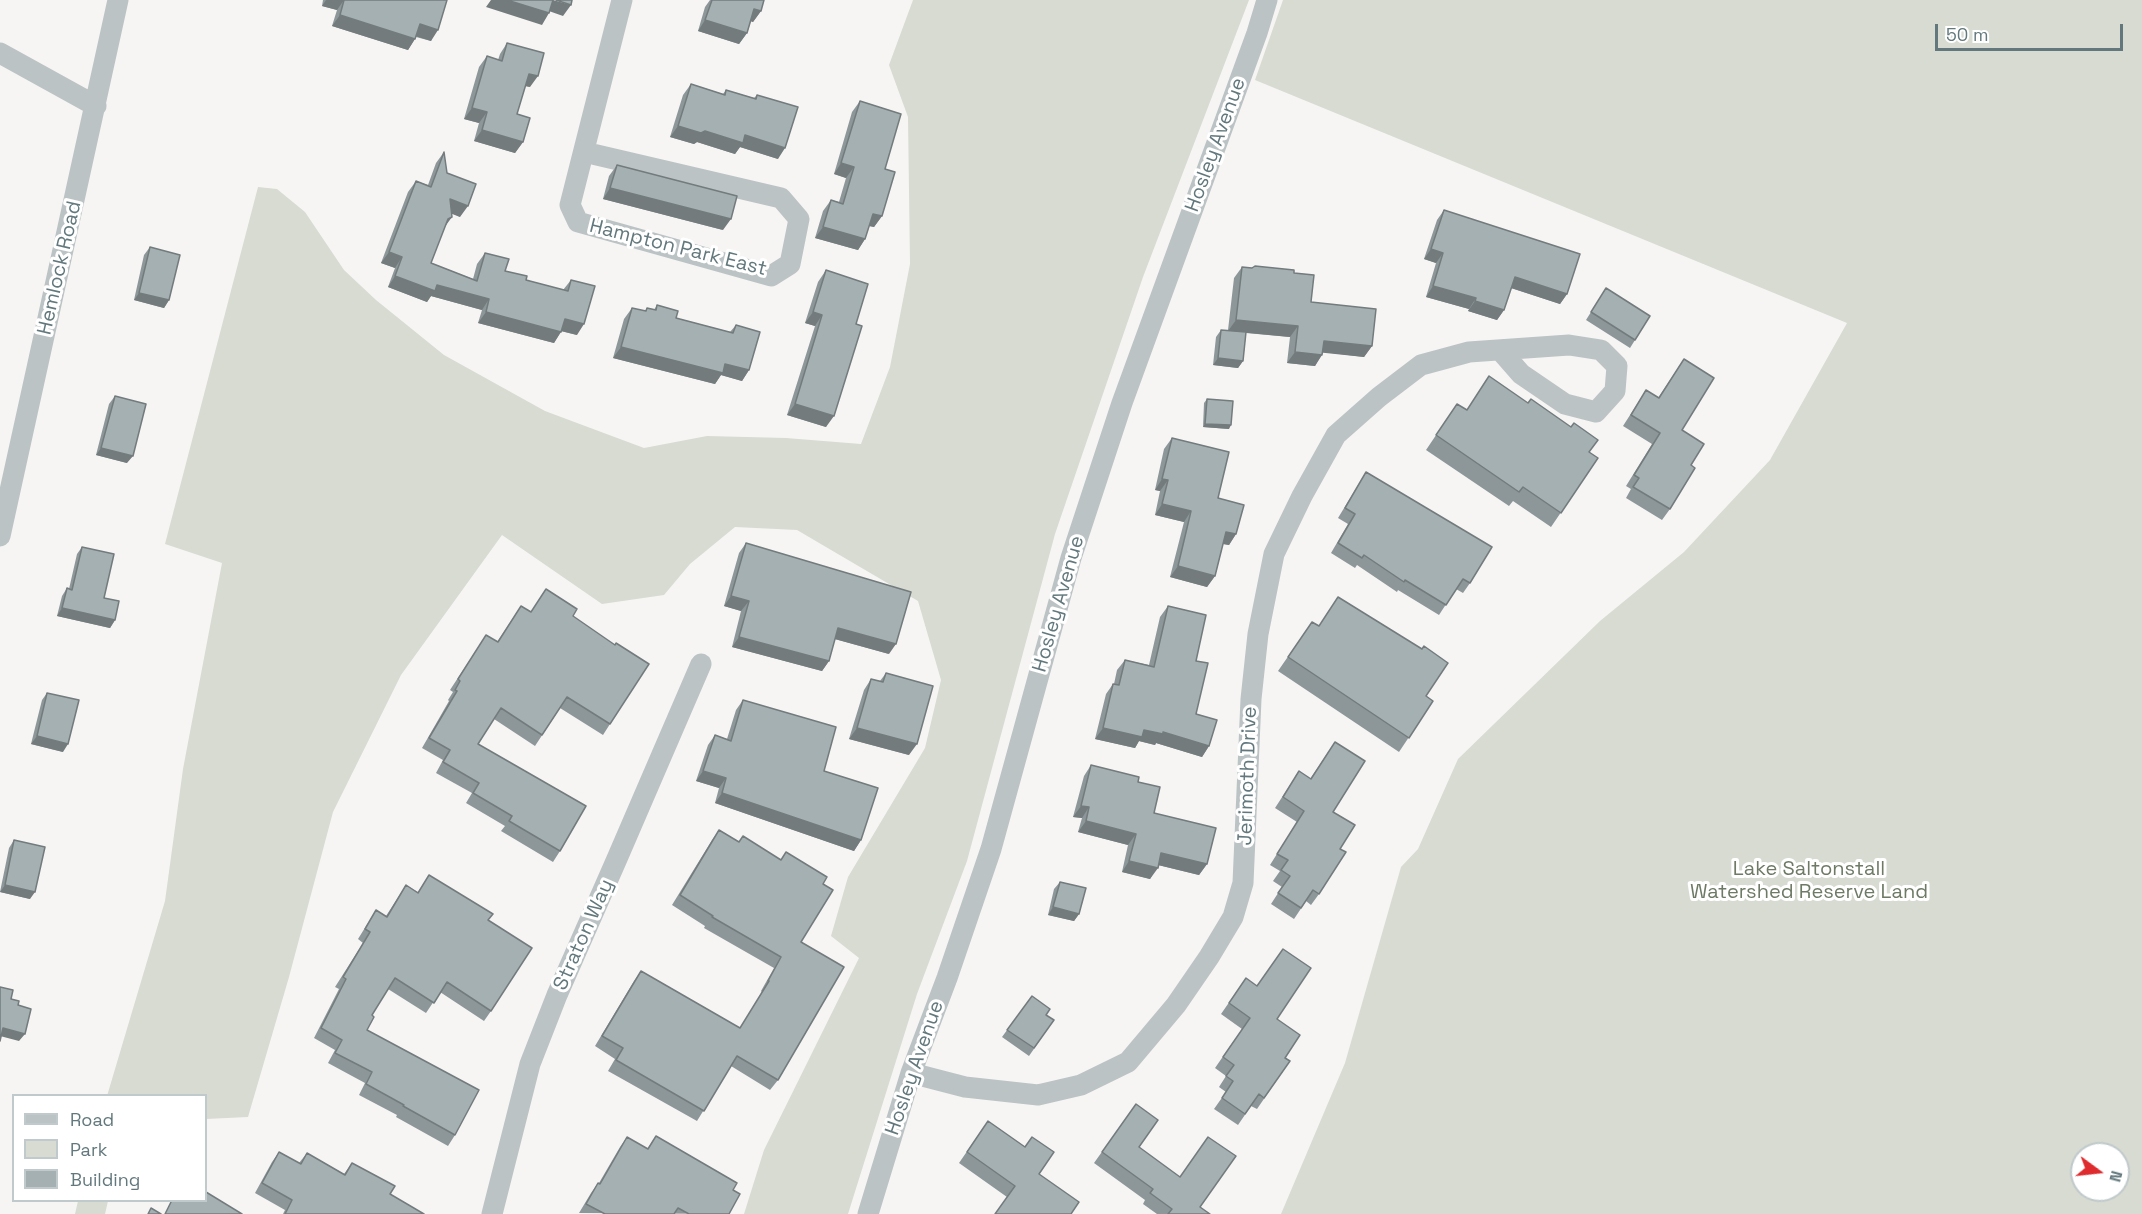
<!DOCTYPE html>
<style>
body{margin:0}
#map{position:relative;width:2142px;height:1214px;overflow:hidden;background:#f6f5f3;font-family:"Space Grotesk",sans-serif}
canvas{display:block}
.legend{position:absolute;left:12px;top:1094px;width:195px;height:108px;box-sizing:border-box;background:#fff;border:2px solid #c0c9cb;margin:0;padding:8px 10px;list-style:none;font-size:18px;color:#62787d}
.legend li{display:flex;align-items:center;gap:12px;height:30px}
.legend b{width:30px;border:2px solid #c0c9cb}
.north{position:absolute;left:2070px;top:1142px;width:60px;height:60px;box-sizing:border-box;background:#fff;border:2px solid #c0c9cb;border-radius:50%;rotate:105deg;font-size:16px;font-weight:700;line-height:24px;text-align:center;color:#62787d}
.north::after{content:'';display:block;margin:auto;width:21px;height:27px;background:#de2b2e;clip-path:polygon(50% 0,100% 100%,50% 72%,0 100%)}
.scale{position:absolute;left:1935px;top:24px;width:188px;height:27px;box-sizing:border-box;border:3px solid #62787d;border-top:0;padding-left:8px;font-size:18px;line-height:21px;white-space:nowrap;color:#62787d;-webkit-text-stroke:4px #fff;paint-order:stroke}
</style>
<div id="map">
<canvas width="2142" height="1214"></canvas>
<ul class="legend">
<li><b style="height:8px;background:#bcc3c5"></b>Road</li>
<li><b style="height:16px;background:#d7dbd2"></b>Park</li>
<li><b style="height:16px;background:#a4b0b2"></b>Building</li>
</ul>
<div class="north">N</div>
<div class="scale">50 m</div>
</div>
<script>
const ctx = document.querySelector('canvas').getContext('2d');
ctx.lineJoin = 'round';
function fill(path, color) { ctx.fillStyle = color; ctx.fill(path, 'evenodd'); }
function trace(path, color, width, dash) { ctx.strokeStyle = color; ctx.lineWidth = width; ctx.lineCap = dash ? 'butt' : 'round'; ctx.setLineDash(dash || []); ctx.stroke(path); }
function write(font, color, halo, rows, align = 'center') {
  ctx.font = font + ' "Space Grotesk",sans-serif'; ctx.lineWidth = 6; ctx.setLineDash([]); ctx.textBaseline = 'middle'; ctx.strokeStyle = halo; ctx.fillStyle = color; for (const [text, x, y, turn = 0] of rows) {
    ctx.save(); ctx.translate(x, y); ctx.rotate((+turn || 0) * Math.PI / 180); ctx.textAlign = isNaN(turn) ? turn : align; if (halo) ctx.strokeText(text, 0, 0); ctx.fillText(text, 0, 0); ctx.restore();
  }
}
const green = new Path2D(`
 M 913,0 L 1249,0 L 1143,277 L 1055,534 L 967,861 L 917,994 L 848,1214 L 744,1214 L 764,1150 L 859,958 L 831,936 L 848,877 L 925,748 L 941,680 L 918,601 L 797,530 L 735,527 L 690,564 L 664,595 L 602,604 L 502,535 L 401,675 L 333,812 L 289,977 L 248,1117 L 206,1119 L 206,1096 L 107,1096 L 165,901 L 183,769 L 222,563 L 165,544 L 258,187 L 277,189 L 305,212 L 344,270 L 376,300 L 444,355 L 545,411 L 644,448 L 707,436 L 786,438 L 861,444 L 890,367 L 910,264 L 908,117 L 889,65 Z
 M 1283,0 L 2142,0 L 2142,1214 L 1281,1214 L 1345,1063 L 1401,867 L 1418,849 L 1458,759 L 1600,621 L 1684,552 L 1770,460 L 1847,323 L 1255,80 ZM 2082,1154 L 2118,1154 L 2118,1190 L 2082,1190 Z
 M 78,1201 L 78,1200 L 108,1201 L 105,1214 L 75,1214 Z`);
const minor = new Path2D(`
 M 0,53 L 96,106
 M 584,152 L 781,198 L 799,219 L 790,264 L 771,276 L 578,222 L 570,205 L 622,0
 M 0,536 L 118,0
 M 911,1073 L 965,1087 L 1038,1095 L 1081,1085 L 1128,1062 L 1176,1005 L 1209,957 L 1233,917 L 1243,883 L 1251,699 L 1258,634 L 1274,554 L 1302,496 L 1336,435 L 1379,397 L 1421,365 L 1469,352 L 1569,345 L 1601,350 L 1617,366 L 1615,391 L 1596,412 L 1565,404 L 1521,374 L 1500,350
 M 492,1214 L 530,1064 L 557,995 L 616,861 L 701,664
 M 868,1214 L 911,1073 L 947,978 L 991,849 L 1071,558 L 1122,403 L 1257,33 L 1267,0`);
const wall = new Path2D(`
 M 323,0 L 447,0 L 431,41 L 416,37 L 408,50 L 332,26 L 337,10 L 322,6 Z
 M 710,0 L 764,0 L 761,11 L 753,22 L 751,21 L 747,33 L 739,44 L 698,31 L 705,7 Z
 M 507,43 L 530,87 L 525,86 L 517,114 L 523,142 L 515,153 L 474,141 L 479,123 L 464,119 L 479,67 L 487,56 L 498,60 L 500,54 Z
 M 691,84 L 723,94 L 726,90 L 754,98 L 757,95 L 778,159 L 740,147 L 735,154 L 697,142 L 694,144 L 670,137 L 683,95 Z
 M 860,101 L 885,169 L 882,216 L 874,227 L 869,226 L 865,239 L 858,250 L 815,238 L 823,211 L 831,200 L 839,202 L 846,178 L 834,174 L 852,112 Z
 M 444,152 L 447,173 L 460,217 L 452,213 L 444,228 L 431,263 L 473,279 L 477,264 L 485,253 L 505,271 L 526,280 L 563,290 L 571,280 L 577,335 L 561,331 L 554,343 L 478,323 L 482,310 L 431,296 L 427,302 L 388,287 L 395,268 L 381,263 L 408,192 L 416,181 L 428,185 L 436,163 Z
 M 617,165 L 723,230 L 603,199 L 609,176 Z
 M 1444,210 L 1567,294 L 1560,304 L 1511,288 L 1504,310 L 1497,320 L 1468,311 L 1469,309 L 1426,297 L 1436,263 L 1424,259 L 1437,220 Z
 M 150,247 L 169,300 L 164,308 L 134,300 L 144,255 Z
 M 1242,267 L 1294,273 L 1311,302 L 1372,346 L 1364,357 L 1323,352 L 1315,366 L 1287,363 L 1290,337 L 1246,333 L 1243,361 L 1238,368 L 1213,365 L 1216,337 L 1221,330 L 1228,330 L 1234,278 Z
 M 826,270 L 856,324 L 826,427 L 787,415 L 815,326 L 805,323 L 818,282 Z
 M 1606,288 L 1635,340 L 1630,348 L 1586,320 Z
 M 657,305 L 676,318 L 730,332 L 736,325 L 749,370 L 742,381 L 721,375 L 715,384 L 613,358 L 624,319 L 632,308 L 645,311 L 647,308 L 654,310 Z
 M 1684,359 L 1682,430 L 1691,465 L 1670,509 L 1662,520 L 1626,498 L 1631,489 L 1626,486 L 1652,444 L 1623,426 L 1646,390 L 1658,398 Z
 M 115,396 L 127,463 L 96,455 L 109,404 Z
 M 1207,399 L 1229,429 L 1203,427 L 1204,403 Z
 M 1457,404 L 1466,410 L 1589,452 L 1598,458 L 1551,527 L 1513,501 L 1509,506 L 1426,450 Z
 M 1172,438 L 1218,498 L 1236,534 L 1229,545 L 1223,544 L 1215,576 L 1207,587 L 1170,577 L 1184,522 L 1155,515 L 1160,491 L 1155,490 L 1164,449 Z
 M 1366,472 L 1470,583 L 1463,593 L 1456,589 L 1439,615 L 1398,590 L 1397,592 L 1357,565 L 1355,568 L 1331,553 L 1348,524 L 1338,518 Z
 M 746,543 L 889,654 L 835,639 L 829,661 L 822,671 L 732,647 L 741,611 L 724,606 L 739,553 Z
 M 82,547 L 115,620 L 110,628 L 57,616 L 62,596 L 67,588 L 69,589 L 77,554 Z
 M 546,589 L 573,616 L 610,724 L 603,735 L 560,708 L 535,746 L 494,719 L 478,744 L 560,851 L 553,862 L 501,831 L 505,826 L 466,803 L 472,793 L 436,773 L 443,760 L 422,748 L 449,701 L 448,700 L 453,692 L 450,690 L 486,635 L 497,642 L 521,606 L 531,612 Z
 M 1338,597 L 1426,696 L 1433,701 L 1399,752 L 1278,671 L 1312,622 L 1319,626 Z
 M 1168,606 L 1196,661 L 1196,714 L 1209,746 L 1202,757 L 1156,743 L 1155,745 L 1139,741 L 1135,748 L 1095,739 L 1106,694 L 1113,684 L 1114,684 L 1117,670 L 1125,660 L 1149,665 L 1160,617 Z
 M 886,673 L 909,755 L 849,739 L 864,690 L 871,679 L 880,681 Z
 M 47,693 L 63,752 L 31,744 L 42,700 Z
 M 743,700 L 824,771 L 861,840 L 854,851 L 715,803 L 719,788 L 696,781 L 708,745 L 715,735 L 727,739 L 736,710 Z
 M 1335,742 L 1333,812 L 1340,849 L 1319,894 L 1311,905 L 1306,901 L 1294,919 L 1271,904 L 1282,887 L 1273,881 L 1280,871 L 1270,865 L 1297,822 L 1275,808 L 1299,771 L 1310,779 Z
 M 1091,765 L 1138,782 L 1154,813 L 1207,864 L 1199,875 L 1158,865 L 1150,879 L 1122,872 L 1128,845 L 1078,832 L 1082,818 L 1073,817 L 1084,776 Z
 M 719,830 L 739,842 L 781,860 L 786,852 L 823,884 L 801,942 L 778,1080 L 770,1090 L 731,1066 L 697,1121 L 608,1071 L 615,1059 L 595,1046 L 634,981 L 641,971 L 740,1028 L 762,992 L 761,991 L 774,968 L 704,928 L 705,926 L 672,905 L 712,840 Z
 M 14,840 L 30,899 L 0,892 L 9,848 Z
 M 429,875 L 488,920 L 491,1011 L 484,1021 L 440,992 L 426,1013 L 388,989 L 372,1015 L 367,1030 L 455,1135 L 448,1146 L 396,1117 L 397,1115 L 359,1095 L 365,1083 L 328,1063 L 335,1050 L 314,1038 L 339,989 L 335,987 L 363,943 L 358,939 L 376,910 L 386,916 L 406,885 L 418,892 Z
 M 1060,882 L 1079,914 L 1074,921 L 1048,915 L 1054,889 Z
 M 1246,978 L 1277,1019 L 1285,1058 L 1290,1061 L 1257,1109 L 1251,1106 L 1238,1125 L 1214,1109 L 1226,1092 L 1219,1087 L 1226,1076 L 1215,1068 L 1242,1029 L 1221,1014 Z
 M 1032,996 L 1046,1015 L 1054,1020 L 1029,1056 L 1002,1037 Z
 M 1136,1104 L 1139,1147 L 1200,1207 L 1210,1214 L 1157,1214 L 1143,1204 L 1145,1200 L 1094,1163 Z
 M 988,1121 L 1025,1147 L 1054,1152 L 1007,1197 L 959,1163 Z
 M 656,1136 L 733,1190 L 729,1214 L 579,1213 L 591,1193 L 598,1183 L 599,1183 L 620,1147 L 627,1137 L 647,1149 Z
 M 279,1152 L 299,1163 L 307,1153 L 344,1174 L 352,1163 L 390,1194 L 424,1214 L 283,1214 L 285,1210 L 255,1193 L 272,1162 Z`);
const shadedWall = new Path2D(`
 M 326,0 L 344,0 L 337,10 L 322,6 Z
 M 491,0 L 507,0 L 549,13 L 542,25 L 486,7 Z
 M 553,0 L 571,5 L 563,16 L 546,10 Z
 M 754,9 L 761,11 L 753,22 L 747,20 Z
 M 340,15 L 415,39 L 408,50 L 332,26 Z
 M 705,20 L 747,33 L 739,44 L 698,31 Z
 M 420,24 L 438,30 L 431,41 L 412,35 Z
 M 529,74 L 538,76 L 530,87 L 521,85 Z
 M 472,108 L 487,112 L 479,123 L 464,119 Z
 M 678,126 L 705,131 L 745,135 L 785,148 L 778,159 L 740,147 L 735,154 L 697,142 L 694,144 L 670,137 Z
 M 482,130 L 523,142 L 515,153 L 474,141 Z
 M 841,163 L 854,167 L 846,178 L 834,174 Z
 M 610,188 L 731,219 L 723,230 L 603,199 Z
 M 450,199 L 468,206 L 460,217 L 442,210 Z
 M 873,214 L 882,216 L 874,227 L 865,225 Z
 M 452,217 L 444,228 L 448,219 Z
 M 823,227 L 865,239 L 858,250 L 815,238 Z
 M 1431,249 L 1443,253 L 1436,263 L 1424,259 Z
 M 389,252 L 402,257 L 395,268 L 381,263 Z
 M 395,276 L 437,285 L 489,299 L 482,310 L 431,296 L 427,302 L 388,287 Z
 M 1515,277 L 1567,294 L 1560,304 L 1508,287 Z
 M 1433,286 L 1476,298 L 1469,309 L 1426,297 Z
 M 139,293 L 169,300 L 164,308 L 134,300 Z
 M 1475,301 L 1504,310 L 1497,320 L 1468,311 Z
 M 486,312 L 561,332 L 554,343 L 478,323 Z
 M 813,312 L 822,315 L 815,326 L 805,323 Z
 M 565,319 L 584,324 L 577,335 L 557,330 Z
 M 1236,320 L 1298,326 L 1290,337 L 1228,331 Z
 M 1324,341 L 1372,346 L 1364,357 L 1316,352 Z
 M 621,347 L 725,364 L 749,370 L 742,381 L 721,375 L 715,384 L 613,358 Z
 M 1295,352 L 1322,355 L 1315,366 L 1287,363 Z
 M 1218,358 L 1243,361 L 1238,368 L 1213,365 Z
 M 795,404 L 834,416 L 826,427 L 787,415 Z
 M 1205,424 L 1231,425 L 1229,429 L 1203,427 Z
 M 101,448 L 133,456 L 127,463 L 96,455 Z
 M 1162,479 L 1168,480 L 1160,491 L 1155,490 Z
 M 1162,504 L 1191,511 L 1184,522 L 1155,515 Z
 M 1226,532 L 1236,534 L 1229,545 L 1218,543 Z
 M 1178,566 L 1215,576 L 1207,587 L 1170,577 Z
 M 731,596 L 749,601 L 741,611 L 724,606 Z
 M 62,608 L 115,620 L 110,628 L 57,616 Z
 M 838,628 L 896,644 L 889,654 L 831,638 Z
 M 739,637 L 829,661 L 822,671 L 732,647 Z
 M 857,728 L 917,744 L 909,755 L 849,739 Z
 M 1103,728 L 1144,730 L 1163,732 L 1209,746 L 1202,757 L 1156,743 L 1155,745 L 1139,741 L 1135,748 L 1095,739 Z
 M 37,736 L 68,744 L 63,752 L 31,744 Z
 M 703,771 L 726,778 L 719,788 L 696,781 Z
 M 722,793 L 861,840 L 854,851 L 715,803 Z
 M 1081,806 L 1089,807 L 1082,818 L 1073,817 Z
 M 1086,821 L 1136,834 L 1128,845 L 1078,832 Z
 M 1161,853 L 1207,864 L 1199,875 L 1154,864 Z
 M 1129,861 L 1158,868 L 1150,879 L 1122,872 Z
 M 5,885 L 35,892 L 30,899 L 0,892 Z
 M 1053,907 L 1079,914 L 1074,921 L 1048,915 Z
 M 3,1028 L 25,1034 L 19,1041 L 0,1036 Z`);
const building = new Path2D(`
 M 344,0 L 447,0 L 438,30 L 420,24 L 415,39 L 340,15 Z
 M 507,0 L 553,0 L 549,13 Z
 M 556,0 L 572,0 L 571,5 Z
 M 712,0 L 764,0 L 761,11 L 754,9 L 747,33 L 705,20 Z
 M 507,43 L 544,53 L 538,76 L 529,74 L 517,114 L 530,118 L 523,142 L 482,130 L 487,112 L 472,108 L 487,56 L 502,61 Z
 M 691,84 L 725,95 L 726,90 L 756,99 L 757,95 L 798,107 L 785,148 L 745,135 L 743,143 L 705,131 L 701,133 L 678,126 Z
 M 860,101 L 901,114 L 885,169 L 895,172 L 882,216 L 873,214 L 865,239 L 823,227 L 831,200 L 843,204 L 854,167 L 841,163 Z
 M 444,152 L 447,173 L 476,184 L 468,206 L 450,199 L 452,217 L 448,219 L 431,263 L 477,281 L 485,253 L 509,259 L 505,271 L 527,276 L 526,280 L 568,291 L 571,280 L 595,286 L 584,324 L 565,319 L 561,332 L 486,312 L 489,299 L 437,285 L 435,291 L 395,276 L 402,257 L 389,252 L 416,181 L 431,187 Z
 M 617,165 L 737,196 L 731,219 L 610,188 Z
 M 1444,210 L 1580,254 L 1567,294 L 1515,277 L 1504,310 L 1475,301 L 1476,298 L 1433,286 L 1443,253 L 1431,249 Z
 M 150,247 L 180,255 L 169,300 L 139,293 Z
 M 1255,266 L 1294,270 L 1294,273 L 1314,275 L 1311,302 L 1376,309 L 1372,346 L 1324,341 L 1322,355 L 1295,352 L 1298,326 L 1236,320 L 1242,267 L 1252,268 Z
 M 826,270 L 868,284 L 856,324 L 862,326 L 834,416 L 795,404 L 822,315 L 813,312 Z
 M 1606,288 L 1650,316 L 1635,340 L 1591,312 Z
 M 657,305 L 678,311 L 676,318 L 733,333 L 736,325 L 760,332 L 749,370 L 725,364 L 723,373 L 621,347 L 632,308 L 646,311 L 647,308 L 656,310 Z
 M 1221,330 L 1246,332 L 1243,361 L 1218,358 Z
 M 1684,359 L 1714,378 L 1682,430 L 1704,444 L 1691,465 L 1695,468 L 1670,509 L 1633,487 L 1639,478 L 1634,475 L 1660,433 L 1631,415 L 1646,390 L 1659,398 Z
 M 1489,376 L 1528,403 L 1531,399 L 1571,427 L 1574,423 L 1598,440 L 1589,452 L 1598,458 L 1561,513 L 1523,487 L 1519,492 L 1436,435 L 1457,404 L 1467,410 Z
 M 115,396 L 146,404 L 133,456 L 101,448 Z
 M 1207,399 L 1233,401 L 1231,425 L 1205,424 Z
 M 1172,438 L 1229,452 L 1218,498 L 1244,505 L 1236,534 L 1226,532 L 1215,576 L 1178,566 L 1191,511 L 1162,504 L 1168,480 L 1162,479 Z
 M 1366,472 L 1492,547 L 1470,583 L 1463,579 L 1446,605 L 1405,580 L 1404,582 L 1364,555 L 1362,558 L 1338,543 L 1355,514 L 1345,508 Z
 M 746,543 L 911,592 L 896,644 L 838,628 L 829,661 L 739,637 L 749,601 L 731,596 Z
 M 82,547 L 114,554 L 104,598 L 119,601 L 115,620 L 62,608 L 67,588 L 72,590 Z
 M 546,589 L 577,609 L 573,616 L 615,645 L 616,643 L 649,664 L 610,724 L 567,697 L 542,735 L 501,708 L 478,744 L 586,806 L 560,851 L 509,821 L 512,816 L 473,793 L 479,783 L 443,762 L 450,750 L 429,738 L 457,691 L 455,690 L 460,681 L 458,679 L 486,635 L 498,642 L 521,606 L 531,612 Z
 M 1338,597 L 1422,649 L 1424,646 L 1448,663 L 1426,696 L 1433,701 L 1409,738 L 1288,657 L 1312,622 L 1319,626 Z
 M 1168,606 L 1206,615 L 1196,661 L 1208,663 L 1196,714 L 1217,720 L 1209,746 L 1163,732 L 1163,734 L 1144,730 L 1142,737 L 1103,728 L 1113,684 L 1119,685 L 1125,660 L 1154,667 Z
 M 886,673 L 933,686 L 917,744 L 857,728 L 871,679 L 883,682 Z
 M 47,693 L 79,700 L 68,744 L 37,736 Z
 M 743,700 L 836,727 L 824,771 L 878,788 L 861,840 L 722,793 L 726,778 L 703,771 L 715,735 L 731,741 Z
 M 1335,742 L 1365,761 L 1333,812 L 1355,825 L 1340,849 L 1346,852 L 1319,894 L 1313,890 L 1301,908 L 1278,893 L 1290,876 L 1281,870 L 1288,860 L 1277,854 L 1304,811 L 1283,797 L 1299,771 L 1311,779 Z
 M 1091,765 L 1139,777 L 1138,782 L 1160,787 L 1154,813 L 1216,828 L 1207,864 L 1161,853 L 1158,868 L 1129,861 L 1136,834 L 1086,821 L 1089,807 L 1081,806 Z
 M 719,830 L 739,842 L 743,836 L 781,860 L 786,852 L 827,877 L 823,884 L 833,890 L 801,942 L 844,967 L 778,1080 L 737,1056 L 704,1111 L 616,1060 L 623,1048 L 602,1036 L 641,971 L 740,1028 L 769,981 L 768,981 L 781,957 L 712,917 L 713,916 L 680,895 Z
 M 14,840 L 45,847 L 35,892 L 5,885 Z
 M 429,875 L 493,914 L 488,920 L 532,948 L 491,1011 L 447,982 L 434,1003 L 395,978 L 372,1015 L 374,1017 L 367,1030 L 479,1090 L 455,1135 L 403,1106 L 404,1105 L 366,1084 L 372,1072 L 335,1053 L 342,1040 L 321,1028 L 346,979 L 343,977 L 370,932 L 365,929 L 376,910 L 387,917 L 406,885 L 418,893 Z
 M 1060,882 L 1086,888 L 1079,914 L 1053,907 Z
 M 1283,949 L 1311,968 L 1277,1019 L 1300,1035 L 1285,1058 L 1290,1061 L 1264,1098 L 1259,1094 L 1245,1114 L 1222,1098 L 1233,1081 L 1226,1076 L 1234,1065 L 1223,1057 L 1250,1018 L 1229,1003 L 1246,978 L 1257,986 Z
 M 0,987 L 13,990 L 11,999 L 19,1001 L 18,1005 L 31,1009 L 25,1034 L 3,1028 L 0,1041 Z
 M 1032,996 L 1050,1009 L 1046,1015 L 1054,1020 L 1034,1048 L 1007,1030 Z
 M 1136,1104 L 1158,1120 L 1139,1147 L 1180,1177 L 1208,1137 L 1236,1156 L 1200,1207 L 1210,1214 L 1168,1214 L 1172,1209 L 1150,1193 L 1153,1189 L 1102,1152 Z
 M 988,1121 L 1025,1147 L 1032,1137 L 1054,1152 L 1039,1174 L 1079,1202 L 1071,1214 L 995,1214 L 1015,1186 L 967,1152 Z
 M 656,1136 L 737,1183 L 733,1190 L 740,1194 L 729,1214 L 689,1214 L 678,1208 L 674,1214 L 605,1214 L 586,1204 L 598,1183 L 600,1184 L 627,1137 L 648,1149 Z
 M 279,1152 L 301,1164 L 307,1153 L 345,1175 L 352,1163 L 395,1186 L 390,1194 L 424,1214 L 285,1214 L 292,1200 L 262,1183 Z
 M 206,1192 L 242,1214 L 165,1214 L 172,1200 L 206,1200 Z
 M 151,1208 L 161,1214 L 148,1214 Z`);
const streetNames = [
 ["Hosley Avenue",1216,145,-70],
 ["Hampton Park East",678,248,14],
 ["Hemlock Road",60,268,-77],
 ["Hosley Avenue",1059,604,-74],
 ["Jerimoth Drive",1248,776,-88],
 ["Straton Way",584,935,-66],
 ["Hosley Avenue",915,1068,-71]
];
const parkNames = [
 ["Lake Saltonstall",1809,870],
 ["Watershed Reserve Land",1809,893]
];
fill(green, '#d7dbd2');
trace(minor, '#bcc3c5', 21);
fill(wall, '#8d9799');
fill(shadedWall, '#737b7d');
fill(building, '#a4b0b2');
trace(building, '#737b7d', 1.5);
write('20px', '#62787d', '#fff', streetNames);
write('20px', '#6e7a65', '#fff', parkNames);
</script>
